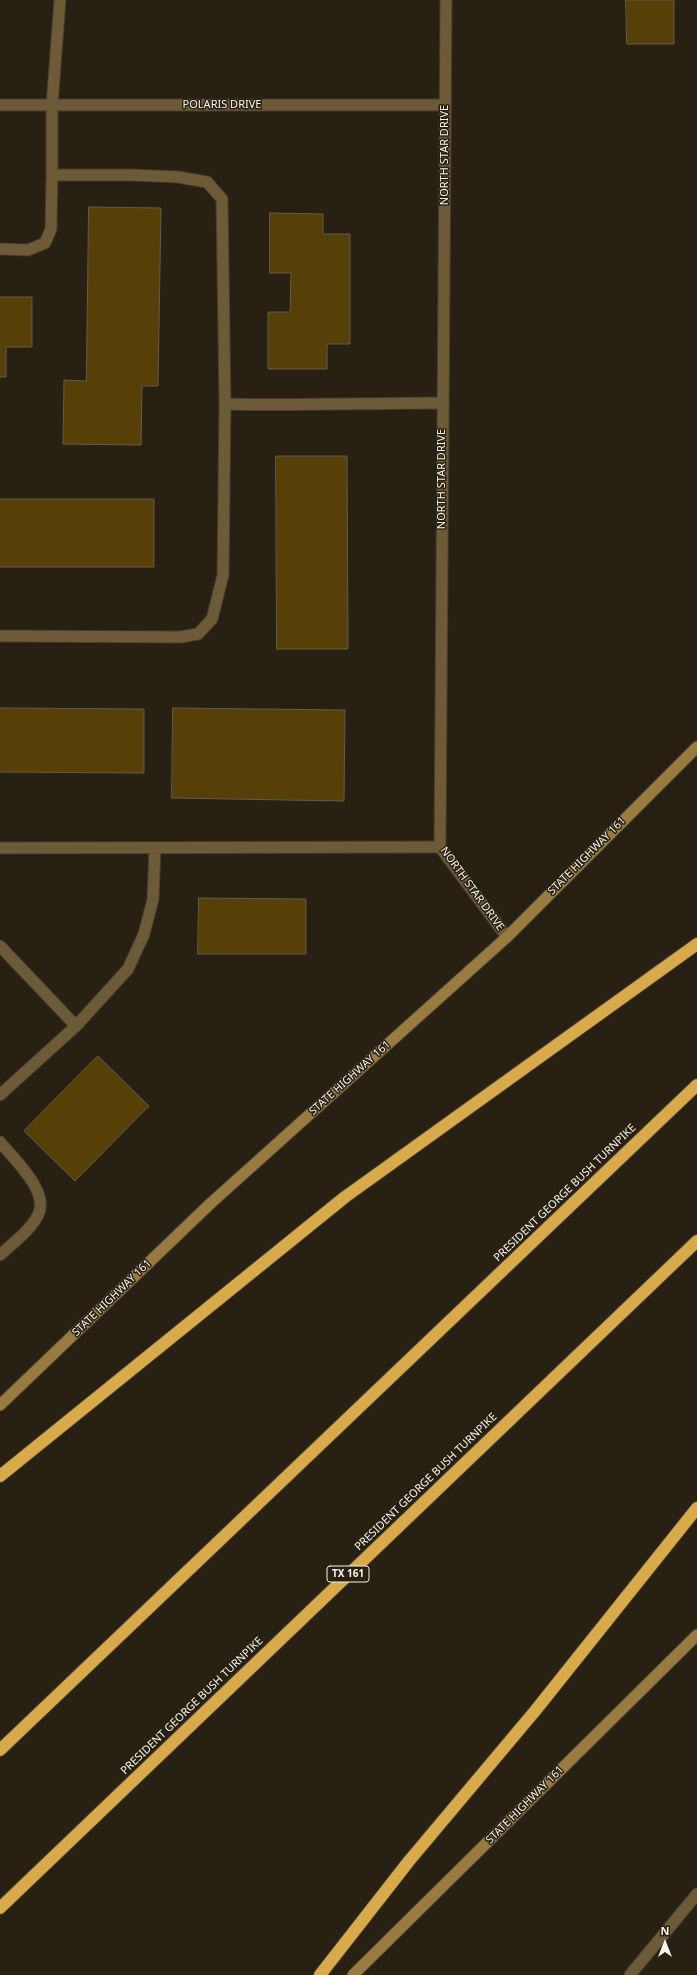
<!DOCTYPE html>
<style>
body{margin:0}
#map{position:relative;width:697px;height:1975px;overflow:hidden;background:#272013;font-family:"Noto Sans",sans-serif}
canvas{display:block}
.north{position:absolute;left:645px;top:1923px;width:40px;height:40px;-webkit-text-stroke:3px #272013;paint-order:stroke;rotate:0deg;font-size:11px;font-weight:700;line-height:16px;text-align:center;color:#f8f3eb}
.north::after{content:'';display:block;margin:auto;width:14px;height:18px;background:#f8f3eb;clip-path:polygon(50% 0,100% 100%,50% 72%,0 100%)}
</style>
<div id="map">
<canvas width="697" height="1975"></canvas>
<div class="north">N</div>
</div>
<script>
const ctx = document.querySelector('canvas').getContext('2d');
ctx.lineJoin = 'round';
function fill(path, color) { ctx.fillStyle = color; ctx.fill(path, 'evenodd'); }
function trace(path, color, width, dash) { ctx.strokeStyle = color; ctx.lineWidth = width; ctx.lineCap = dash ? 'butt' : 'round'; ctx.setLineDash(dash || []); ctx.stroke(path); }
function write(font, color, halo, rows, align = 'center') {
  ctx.font = font + ' "Noto Sans",sans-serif'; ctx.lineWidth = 3; ctx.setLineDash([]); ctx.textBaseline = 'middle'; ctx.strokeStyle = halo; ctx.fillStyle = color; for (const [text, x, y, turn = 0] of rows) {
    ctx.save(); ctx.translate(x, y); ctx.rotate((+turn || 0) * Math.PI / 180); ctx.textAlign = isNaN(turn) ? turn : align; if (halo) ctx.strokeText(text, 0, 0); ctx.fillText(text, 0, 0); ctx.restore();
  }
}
const building = new Path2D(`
 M 626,0 L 674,0 L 674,44 L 627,44 Z
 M 89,207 L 161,208 L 158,386 L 142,386 L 141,445 L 63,444 L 64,380 L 86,381 Z
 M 270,213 L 323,214 L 323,234 L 350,234 L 350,344 L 327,344 L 327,369 L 268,369 L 268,312 L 290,312 L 291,273 L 270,273 Z
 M 0,297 L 32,297 L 32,347 L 6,347 L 6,377 L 0,377 Z
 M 276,456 L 347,456 L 348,649 L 277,649 Z
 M 0,499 L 154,499 L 154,567 L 0,567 Z
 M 0,708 L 144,709 L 144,773 L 0,772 Z
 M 173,708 L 345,710 L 344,801 L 172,798 Z
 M 199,898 L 306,899 L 306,954 L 198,954 Z
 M 98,1056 L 149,1106 L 75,1181 L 24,1131 Z`);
const service = new Path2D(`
 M 0,249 L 28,250 L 45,243 L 51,229 L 52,175
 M 225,404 C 298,406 370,403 443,403
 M 0,636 L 180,637 L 198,634 L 212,619 L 223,575 L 225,404 L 222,199 L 207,182 L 178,177 L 131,175 L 52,175 L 52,106 L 60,0
 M 0,848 L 440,847
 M 0,946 L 76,1026
 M 0,1095 L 76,1026 L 128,969 L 144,934 L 153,899 L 155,848
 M 0,1142 C 14,1159 50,1192 38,1215 C 30,1231 13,1243 0,1255`);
const minor = new Path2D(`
 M 446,0 L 440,847 L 507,937
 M 0,105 L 445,105`);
const tertiary = new Path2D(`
 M 630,1975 L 697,1894`);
const secondary = new Path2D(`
 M 0,1405 L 211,1203 L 507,937 L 697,747
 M 353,1975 L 697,1635`);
const motorway = new Path2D(`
 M 0,1476 L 345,1197 L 697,944
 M 0,1750 L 697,1085
 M 0,1908 L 697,1241
 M 320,1975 L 409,1861 L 535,1711 L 697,1508`);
const shields = [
 [348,1574,42]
];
const shieldNames = [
 ["TX 161",348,1574]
];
const streetNames = [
 ["POLARIS DRIVE",222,105],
 ["NORTH STAR DRIVE",445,155,-90],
 ["NORTH STAR DRIVE",442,479,-90],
 ["STATE HIGHWAY 161",587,856,-45],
 ["NORTH STAR DRIVE",472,889,54],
 ["STATE HIGHWAY 161",350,1078,-42],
 ["PRESIDENT GEORGE BUSH TURNPIKE",565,1193,-44],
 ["STATE HIGHWAY 161",112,1298,-44],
 ["PRESIDENT GEORGE BUSH TURNPIKE",426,1482,-44],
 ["PRESIDENT GEORGE BUSH TURNPIKE",192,1706,-44],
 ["STATE HIGHWAY 161",525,1805,-45]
];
fill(building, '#573f08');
trace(building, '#645c4d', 1);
trace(service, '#443e31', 13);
trace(minor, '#443e31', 13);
trace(tertiary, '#443e31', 13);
trace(secondary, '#443e31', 13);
trace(motorway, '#443e31', 14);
trace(service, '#6d5b38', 11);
trace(minor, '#6d5b38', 11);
trace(tertiary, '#6d5b38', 11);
trace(secondary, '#997b42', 11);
trace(motorway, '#d9aa4c', 12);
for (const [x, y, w] of shields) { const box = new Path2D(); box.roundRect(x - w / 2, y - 8, w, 16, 3); ctx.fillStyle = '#272013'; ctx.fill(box); trace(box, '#f8f3eb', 1); }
write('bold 10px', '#f8f3eb', null, shieldNames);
write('11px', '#f8f3eb', '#272013', streetNames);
</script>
